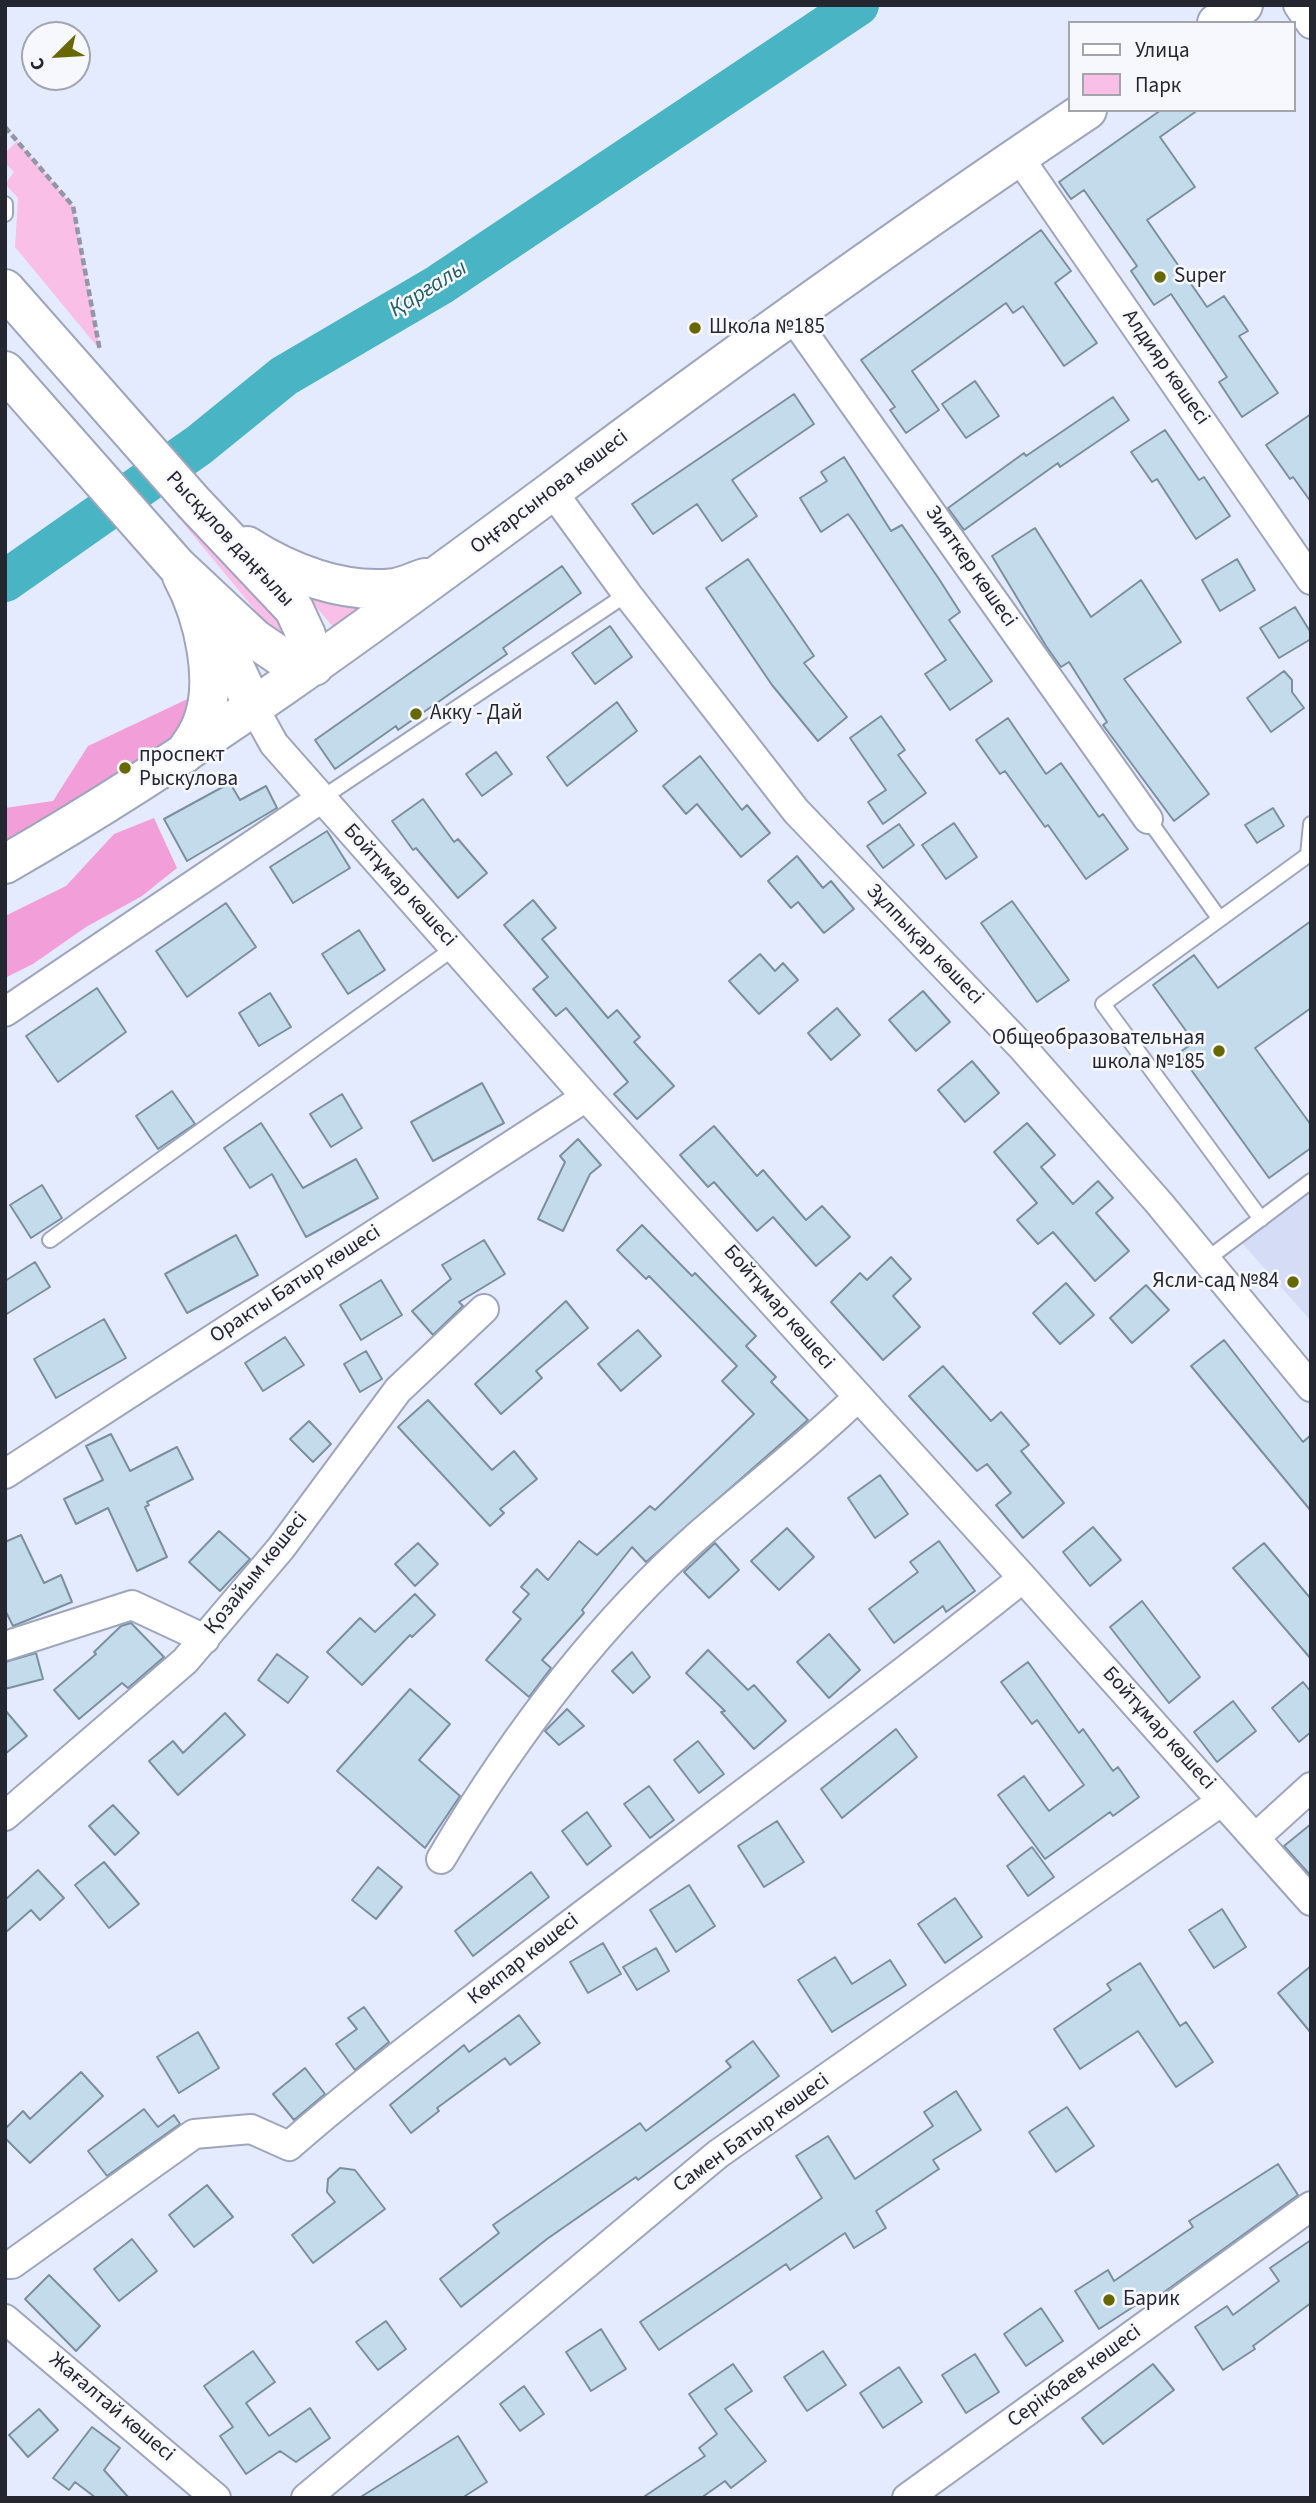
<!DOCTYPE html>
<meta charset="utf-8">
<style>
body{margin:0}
#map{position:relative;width:1316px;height:2503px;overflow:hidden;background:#e5ebff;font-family:"Source Sans 3",sans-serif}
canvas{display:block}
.frame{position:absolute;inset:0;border:7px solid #252730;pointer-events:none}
.legend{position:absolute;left:1068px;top:21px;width:228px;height:91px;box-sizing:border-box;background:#f7f8fe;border:2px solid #a3a4ac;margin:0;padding:9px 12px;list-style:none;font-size:21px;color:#252730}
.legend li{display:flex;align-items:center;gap:14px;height:35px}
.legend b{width:35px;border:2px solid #a3a4ac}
.north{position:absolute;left:21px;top:21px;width:70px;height:70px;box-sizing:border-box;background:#f7f8fe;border:2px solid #a3a4ac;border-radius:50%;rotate:246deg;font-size:19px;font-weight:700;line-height:28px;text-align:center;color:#252730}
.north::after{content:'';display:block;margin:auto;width:24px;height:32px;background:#686803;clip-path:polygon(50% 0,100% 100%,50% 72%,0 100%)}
</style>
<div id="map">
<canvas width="1316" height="2503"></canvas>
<div class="frame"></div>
<ul class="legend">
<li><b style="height:9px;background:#fff"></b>Улица</li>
<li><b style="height:19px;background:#f9bfe7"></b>Парк</li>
</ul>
<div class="north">С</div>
</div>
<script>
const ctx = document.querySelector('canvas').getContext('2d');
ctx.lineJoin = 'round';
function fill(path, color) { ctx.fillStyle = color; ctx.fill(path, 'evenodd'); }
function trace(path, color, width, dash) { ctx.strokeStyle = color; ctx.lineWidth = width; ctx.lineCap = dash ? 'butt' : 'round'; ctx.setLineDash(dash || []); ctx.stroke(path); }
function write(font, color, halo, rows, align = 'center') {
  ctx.font = font + ' "Source Sans 3",sans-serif'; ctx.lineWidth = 5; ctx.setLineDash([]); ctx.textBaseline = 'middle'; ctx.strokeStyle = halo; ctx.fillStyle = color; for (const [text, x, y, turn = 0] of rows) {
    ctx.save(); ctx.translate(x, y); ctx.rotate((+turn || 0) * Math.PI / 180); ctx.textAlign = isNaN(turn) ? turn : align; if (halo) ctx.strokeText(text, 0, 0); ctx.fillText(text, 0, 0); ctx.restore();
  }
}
const built = new Path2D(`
 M 1311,1190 L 1311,1321 L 1241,1242 Z`);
const green = new Path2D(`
 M 17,141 L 73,206 L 100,350 L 15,247 L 18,198 L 5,184 L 14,172 L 5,163 L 5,153 Z
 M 185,510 L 286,619 L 278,638 L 178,517 Z
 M 295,582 L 344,607 L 392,601 L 339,634 Z`);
const forest = new Path2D(`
 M 196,695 L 202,725 L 5,862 L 5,808 L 53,801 L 88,746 Z
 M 154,818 L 177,868 L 142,896 L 86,927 L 33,964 L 5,978 L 5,916 L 66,886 L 114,834 Z`);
const river = new Path2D(`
 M 5,581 L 199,445 L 284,376 L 439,285 L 858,5`);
const building = new Path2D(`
 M 1161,110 L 1198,110 L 1160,137 L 1195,187 L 1147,220 L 1207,307 L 1224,296 L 1248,331 L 1239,336 L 1278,393 L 1242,417 L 1219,382 L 1227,377 L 1171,294 L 1154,305 L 1131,271 L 1137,266 L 1084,190 L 1071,199 L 1059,182 Z
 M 1041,230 L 1071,271 L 1055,283 L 1097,343 L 1064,366 L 1023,306 L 1013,313 L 1006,303 L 912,371 L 939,410 L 906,433 L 890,410 L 895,407 L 861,360 Z
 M 975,381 L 999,416 L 966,438 L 942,404 Z
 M 794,394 L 814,424 L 732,480 L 757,516 L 722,541 L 697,504 L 653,534 L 632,504 Z
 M 1113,397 L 1129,420 L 1060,467 L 1058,463 L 964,530 L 948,508 L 1024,453 L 1026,456 Z
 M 1311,414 L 1311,502 L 1293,477 L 1290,479 L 1266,445 Z
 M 1165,430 L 1199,480 L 1204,477 L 1230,516 L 1196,539 L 1157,479 L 1152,482 L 1131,452 Z
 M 844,457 L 891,531 L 902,525 L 939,579 L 960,612 L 949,620 L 992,681 L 950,710 L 925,674 L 946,660 L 854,522 L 848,514 L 821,532 L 800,498 L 827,481 L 821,472 Z
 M 1035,528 L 1091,617 L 1141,580 L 1181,642 L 1124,679 L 1209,794 L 1174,821 L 1103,725 L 1107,722 L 1069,662 L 1061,667 L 1046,646 L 992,556 Z
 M 748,559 L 814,656 L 804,663 L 847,717 L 818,741 L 772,685 L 706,588 Z
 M 1237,559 L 1255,590 L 1220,611 L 1202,580 Z
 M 562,566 L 581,593 L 503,648 L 507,654 L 398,730 L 396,726 L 335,769 L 315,740 Z
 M 1295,607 L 1311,633 L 1311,639 L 1279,658 L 1260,628 Z
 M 610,626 L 632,657 L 595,684 L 572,653 Z
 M 1284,671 L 1292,680 L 1292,692 L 1304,708 L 1271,732 L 1247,698 Z
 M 617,702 L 637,731 L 567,786 L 547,757 Z
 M 881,716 L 905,750 L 898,755 L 926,793 L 883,824 L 868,802 L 886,790 L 850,738 Z
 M 1008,718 L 1046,774 L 1061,763 L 1099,817 L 1103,814 L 1128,849 L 1086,879 L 1048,825 L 1045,827 L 1005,771 L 1000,774 L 976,740 Z
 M 496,752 L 512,774 L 482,796 L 466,774 Z
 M 700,756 L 742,810 L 747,805 L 770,833 L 741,857 L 697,804 L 686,814 L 663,786 Z
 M 230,783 L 240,800 L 266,786 L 277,808 L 187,861 L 164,819 Z
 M 423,799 L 454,842 L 458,839 L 487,873 L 458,898 L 416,848 L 413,850 L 392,821 Z
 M 1273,808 L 1284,826 L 1257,843 L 1245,825 Z
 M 954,823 L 977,857 L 946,879 L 922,845 Z
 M 899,824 L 914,845 L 883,868 L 867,846 Z
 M 327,831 L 350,868 L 293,903 L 270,867 Z
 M 797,856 L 823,888 L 831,881 L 854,909 L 824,933 L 798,902 L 791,908 L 768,881 Z
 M 533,900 L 556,928 L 542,939 L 608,1018 L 617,1010 L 640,1037 L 634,1042 L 674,1086 L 637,1119 L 614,1094 L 628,1082 L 566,1008 L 556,1016 L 533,989 L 548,977 L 504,925 Z
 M 1012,901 L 1069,980 L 1037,1002 L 981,923 Z
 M 226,903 L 256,947 L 187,997 L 156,951 Z
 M 1311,921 L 1311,1008 L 1255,1048 L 1311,1125 L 1311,1148 L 1269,1178 L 1179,1053 L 1194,1042 L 1153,985 L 1194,955 L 1218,988 Z
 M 359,930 L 385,970 L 348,994 L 322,954 Z
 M 760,954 L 775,971 L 783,963 L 798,980 L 759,1014 L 729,981 Z
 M 97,988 L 126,1032 L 58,1082 L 26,1036 Z
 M 923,991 L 950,1022 L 916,1051 L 889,1020 Z
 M 270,993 L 291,1027 L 259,1046 L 239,1013 Z
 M 837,1008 L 860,1035 L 831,1060 L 808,1033 Z
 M 972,1061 L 999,1093 L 965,1122 L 938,1090 Z
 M 482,1083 L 504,1123 L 433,1161 L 411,1122 Z
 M 172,1091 L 195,1124 L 158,1149 L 136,1116 Z
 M 342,1094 L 362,1128 L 331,1147 L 310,1114 Z
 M 261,1123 L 303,1188 L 356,1159 L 378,1198 L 306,1237 L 272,1174 L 250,1188 L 224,1148 Z
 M 1027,1123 L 1055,1155 L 1041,1167 L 1073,1204 L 1098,1181 L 1113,1198 L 1096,1213 L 1129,1251 L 1095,1281 L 1053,1232 L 1038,1244 L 1017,1220 L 1037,1203 L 994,1152 Z
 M 714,1126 L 757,1176 L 763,1170 L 806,1220 L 822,1206 L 850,1237 L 816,1266 L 773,1217 L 757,1231 L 714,1182 L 708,1187 L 680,1155 Z
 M 578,1139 L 601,1165 L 590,1174 L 563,1231 L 538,1219 L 565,1162 L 560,1156 Z
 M 42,1185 L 62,1218 L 31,1238 L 10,1205 Z
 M 642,1225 L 692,1276 L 695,1273 L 756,1336 L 746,1346 L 776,1377 L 771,1382 L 808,1420 L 646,1562 L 632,1547 L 582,1610 L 584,1613 L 542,1660 L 551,1668 L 529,1697 L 486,1660 L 521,1619 L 513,1612 L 529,1594 L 521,1587 L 537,1569 L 548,1580 L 579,1541 L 597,1555 L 650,1506 L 655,1510 L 754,1414 L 722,1381 L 737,1366 L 649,1276 L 646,1279 L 617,1250 Z
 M 236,1235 L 258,1275 L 187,1313 L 165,1274 Z
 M 484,1240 L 505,1274 L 459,1302 L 463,1306 L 433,1335 L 412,1311 L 451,1279 L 442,1265 Z
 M 891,1257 L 911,1279 L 893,1296 L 920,1327 L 883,1360 L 831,1302 L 860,1273 L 867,1280 Z
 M 35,1262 L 50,1287 L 5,1315 L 5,1281 Z
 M 381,1280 L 402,1315 L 361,1340 L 340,1305 Z
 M 1066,1283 L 1094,1315 L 1060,1344 L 1033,1313 Z
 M 1146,1285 L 1169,1310 L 1132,1343 L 1110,1318 Z
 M 566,1301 L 588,1328 L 536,1371 L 542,1378 L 501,1414 L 475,1384 Z
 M 104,1319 L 126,1358 L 56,1398 L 34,1359 Z
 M 638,1330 L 661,1356 L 621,1391 L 598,1364 Z
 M 285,1337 L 304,1365 L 263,1391 L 245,1363 Z
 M 1224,1340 L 1303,1442 L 1311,1435 L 1311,1511 L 1191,1366 Z
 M 366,1351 L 382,1379 L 360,1392 L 344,1364 Z
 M 943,1366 L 991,1421 L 1001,1412 L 1029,1445 L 1021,1451 L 1064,1503 L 1023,1538 L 996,1505 L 1011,1493 L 987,1464 L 977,1471 L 909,1396 Z
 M 428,1400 L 492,1470 L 514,1451 L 537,1479 L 500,1509 L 504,1513 L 490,1526 L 398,1427 Z
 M 309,1421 L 331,1444 L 313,1462 L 290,1439 Z
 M 111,1434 L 130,1471 L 177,1447 L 193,1479 L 147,1502 L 149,1505 L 145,1507 L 167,1557 L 137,1571 L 108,1508 L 76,1524 L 64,1499 L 103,1480 L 86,1446 Z
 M 880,1475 L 908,1514 L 875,1538 L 848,1498 Z
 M 1093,1527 L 1121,1560 L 1090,1586 L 1063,1552 Z
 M 787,1528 L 814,1557 L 779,1590 L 751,1561 Z
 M 219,1531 L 250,1559 L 220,1591 L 189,1562 Z
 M 21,1535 L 44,1583 L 61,1575 L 72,1602 L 13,1626 L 5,1610 L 5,1542 Z
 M 939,1541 L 975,1591 L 946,1612 L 943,1606 L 894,1643 L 869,1609 L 918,1572 L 910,1562 Z
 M 418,1543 L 438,1564 L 415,1586 L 395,1564 Z
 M 715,1543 L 739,1570 L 709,1598 L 684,1572 Z
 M 1264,1543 L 1311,1599 L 1311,1659 L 1233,1568 Z
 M 415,1594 L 435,1615 L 412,1637 L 410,1635 L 362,1685 L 327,1652 L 360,1618 L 375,1632 Z
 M 1142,1601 L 1200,1677 L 1169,1703 L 1110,1627 Z
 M 131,1623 L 164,1657 L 128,1688 L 122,1683 L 79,1719 L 54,1690 L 96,1654 L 94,1652 L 121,1626 Z
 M 829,1634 L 860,1670 L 829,1698 L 797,1662 Z
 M 708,1650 L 748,1690 L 754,1685 L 786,1721 L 754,1749 L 721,1712 L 725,1711 L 686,1673 Z
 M 632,1652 L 650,1677 L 633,1693 L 612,1671 Z
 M 36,1653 L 43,1679 L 5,1689 L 5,1662 Z
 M 277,1654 L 308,1677 L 288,1703 L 258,1680 Z
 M 1028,1662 L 1079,1733 L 1083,1729 L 1113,1771 L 1118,1767 L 1139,1797 L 1113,1816 L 1110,1812 L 1045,1859 L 998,1795 L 1024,1776 L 1049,1811 L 1084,1785 L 1037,1720 L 1032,1724 L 1001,1682 Z
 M 1303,1682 L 1311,1692 L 1311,1732 L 1299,1742 L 1272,1708 Z
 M 410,1689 L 450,1724 L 419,1760 L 460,1796 L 425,1848 L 337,1771 Z
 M 1233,1701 L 1256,1731 L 1217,1762 L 1194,1732 Z
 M 567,1709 L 584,1726 L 559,1745 L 545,1731 Z
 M 5,1710 L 27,1736 L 5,1754 Z
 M 225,1713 L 245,1735 L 178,1795 L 149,1761 L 173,1741 L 183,1753 Z
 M 896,1729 L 917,1757 L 842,1818 L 821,1789 Z
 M 698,1741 L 724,1774 L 699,1793 L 674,1760 Z
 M 649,1786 L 674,1820 L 650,1838 L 624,1804 Z
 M 113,1805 L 139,1833 L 115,1855 L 89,1826 Z
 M 587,1812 L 611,1846 L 587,1865 L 562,1831 Z
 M 777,1821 L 804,1862 L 764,1887 L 738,1846 Z
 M 1311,1824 L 1311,1876 L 1284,1846 Z
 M 1032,1847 L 1054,1877 L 1028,1896 L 1007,1866 Z
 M 104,1862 L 139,1904 L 109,1928 L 75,1885 Z
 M 378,1867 L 402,1887 L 376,1919 L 352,1900 Z
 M 38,1870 L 64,1898 L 40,1920 L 31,1910 L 5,1933 L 5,1900 Z
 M 531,1872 L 549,1897 L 473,1956 L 455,1931 Z
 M 689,1885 L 715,1926 L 676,1952 L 650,1910 Z
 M 955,1898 L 982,1937 L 945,1963 L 918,1924 Z
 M 1222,1909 L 1246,1947 L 1214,1968 L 1189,1930 Z
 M 603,1943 L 621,1974 L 588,1993 L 570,1962 Z
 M 656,1948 L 669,1971 L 637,1990 L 623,1967 Z
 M 835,1957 L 852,1984 L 890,1960 L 906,1985 L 832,2032 L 798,1980 Z
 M 1140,1963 L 1180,2026 L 1186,2022 L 1213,2062 L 1176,2087 L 1138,2031 L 1080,2069 L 1054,2029 L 1111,1990 L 1107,1984 Z
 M 1311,1966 L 1311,2033 L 1278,1993 Z
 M 364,2007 L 389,2042 L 355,2070 L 336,2044 L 357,2029 L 348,2018 Z
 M 519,2015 L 540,2043 L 510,2065 L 505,2058 L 437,2108 L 439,2111 L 411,2133 L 390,2105 L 464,2045 L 469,2052 Z
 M 198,2032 L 219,2068 L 179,2093 L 157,2057 Z
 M 753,2041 L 779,2076 L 638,2180 L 636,2177 L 547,2239 L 461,2307 L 440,2279 L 499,2233 L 493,2225 L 640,2123 L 646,2131 L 731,2067 L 726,2061 Z
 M 305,2068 L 325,2094 L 294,2120 L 273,2094 Z
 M 81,2072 L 103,2096 L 30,2163 L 5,2138 L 5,2129 L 23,2111 L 30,2119 Z
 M 956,2091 L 981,2130 L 933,2160 L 939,2169 L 876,2211 L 886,2228 L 854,2248 L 845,2233 L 790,2270 L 786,2264 L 659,2350 L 640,2322 L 822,2198 L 796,2156 L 828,2136 L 855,2179 L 933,2126 L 924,2112 Z
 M 1067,2107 L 1094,2146 L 1056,2172 L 1029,2132 Z
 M 144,2109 L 158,2127 L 174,2115 L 180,2124 L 107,2176 L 88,2151 Z
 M 1278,2164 L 1298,2195 L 1156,2298 L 1153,2294 L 1099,2329 L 1075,2291 L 1108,2270 L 1114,2281 L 1193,2227 L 1189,2221 Z
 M 340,2168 L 355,2170 L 385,2209 L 313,2263 L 292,2235 L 335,2202 L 327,2192 L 328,2179 Z
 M 207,2185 L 233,2217 L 194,2247 L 169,2215 Z
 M 132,2239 L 157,2271 L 119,2301 L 94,2269 Z
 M 1311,2240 L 1311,2303 L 1253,2346 L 1255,2349 L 1223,2370 L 1195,2327 L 1227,2306 L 1233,2315 L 1279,2281 L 1270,2268 Z
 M 49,2275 L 100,2326 L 76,2351 L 25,2299 Z
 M 1041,2308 L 1063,2341 L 1026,2366 L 1004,2334 Z
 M 386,2321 L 406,2349 L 378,2370 L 356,2342 Z
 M 601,2329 L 626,2369 L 591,2391 L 566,2352 Z
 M 253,2351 L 275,2382 L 246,2403 L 269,2436 L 310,2408 L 330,2438 L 296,2462 L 280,2451 L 246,2474 L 220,2436 L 233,2427 L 204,2386 Z
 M 823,2351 L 846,2385 L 807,2411 L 784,2377 Z
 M 975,2354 L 999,2392 L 966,2413 L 942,2375 Z
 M 733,2364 L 752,2391 L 725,2409 L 766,2461 L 731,2488 L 725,2481 L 701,2498 L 642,2498 L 705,2456 L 699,2448 L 717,2434 L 689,2394 Z
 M 1153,2364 L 1174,2390 L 1103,2444 L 1082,2418 Z
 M 899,2367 L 922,2402 L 883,2428 L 860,2393 Z
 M 524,2386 L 544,2414 L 520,2431 L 500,2404 Z
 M 39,2409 L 58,2430 L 28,2457 L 9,2435 Z
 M 92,2427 L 120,2448 L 104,2470 L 129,2498 L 96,2498 L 75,2482 L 69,2490 L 53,2478 Z
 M 458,2436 L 487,2482 L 462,2498 L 359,2498 Z`);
const path = new Path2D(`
 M 5,127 L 73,206 L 100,351`);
const lane = new Path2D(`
 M 5,204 L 5,214
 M 322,798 L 627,594
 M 1148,819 L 1219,918
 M 1261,1219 L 1103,1004 L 1308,855 L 1311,824
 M 50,1240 L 454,948
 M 1206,1260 L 1311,1181`);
const street = new Path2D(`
 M 1298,5 L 1311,24
 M 1018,156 L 1311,580
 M 791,315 L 1148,819
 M 552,491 L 627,594 L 796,811 L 1021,1046 L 1159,1203 L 1311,1387
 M 254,708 L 274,744 L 586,1097 L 1023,1578 L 1311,1901
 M 5,1012 L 322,798
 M 5,1474 L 586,1097
 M 5,1646 L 132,1605 L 205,1639
 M 5,1816 L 185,1661 L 281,1548 L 398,1390 L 484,1309
 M 1255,1838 L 1311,1787
 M 441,1859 C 511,1740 597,1625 701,1533 C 753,1488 807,1446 857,1398
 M 5,2264 L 12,2264 L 194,2134 L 251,2129 L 289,2146 C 356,2087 429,2033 500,1978 C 674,1844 852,1715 1023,1578
 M 5,2319 L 216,2498
 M 306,2498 L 718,2154 L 1222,1801
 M 907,2498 L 1311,2206`);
const secondary = new Path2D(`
 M 1217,23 L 1243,5
 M 5,289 L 193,502 L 294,609 L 306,635 L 314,666
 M 5,371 L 176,565 L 255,639 L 280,656 L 314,666
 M 247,546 C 289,573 343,594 394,588 C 404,587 415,581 425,578
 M 182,576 C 203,615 220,682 201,726 C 197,736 190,745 184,754
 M 207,618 L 228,653 L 254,708
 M 5,864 C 197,754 374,623 552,491 C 727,360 905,232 1087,110`);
const markers = [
 [1160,277,7,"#686803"],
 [695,328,7,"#686803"],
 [416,714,7,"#686803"],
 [125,768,7,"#686803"],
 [1219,1051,7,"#686803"],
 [1293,1282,7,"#686803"],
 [1109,2300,7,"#686803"]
];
const poiNames = [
 ["Super",1174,277],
 ["Школа №185",709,328],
 ["Акку - Дай",430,714],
 ["проспект",139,756],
 ["Рыскулова",139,780],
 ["Общеобразовательная",1205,1039,"right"],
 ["школа №185",1205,1063,"right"],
 ["Ясли-сад №84",1279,1282,"right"],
 ["Барик",1123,2300]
];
const streetNames = [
 ["Алдияр көшесі",1165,368,55],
 ["Оңғарсынова көшесі",550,493,-37],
 ["Рысқұлов даңғылы",229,540,47],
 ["Зияткер көшесі",970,567,55],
 ["Бойтұмар көшесі",399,886,48],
 ["Зұлпықар көшесі",924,945,46],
 ["Оракты Батыр көшесі",296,1285,-33],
 ["Бойтұмар көшесі",778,1308,49],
 ["Қозайым көшесі",257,1574,-51],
 ["Бойтұмар көшесі",1158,1729,48],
 ["Көкпар көшесі",524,1960,-38],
 ["Самен Батыр көшесі",752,2134,-36],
 ["Серікбаев көшесі",1075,2377,-36],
 ["Жағалтай көшесі",111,2408,40]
];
const waterNames = [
 ["Қарғалы",429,290,-32]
];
fill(built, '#d5dcf5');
fill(green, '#f9bfe7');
fill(forest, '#f29ed9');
trace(river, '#49b4c3', 42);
fill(building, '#c4dbec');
trace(building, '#7a90a0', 2);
trace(lane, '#9ea5bc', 18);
trace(street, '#9ea5bc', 32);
trace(secondary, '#9ea5bc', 42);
trace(path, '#9296a5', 4.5, [7, 3.5]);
trace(lane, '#fff', 14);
trace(street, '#fff', 28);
trace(secondary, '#fff', 38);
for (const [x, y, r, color] of markers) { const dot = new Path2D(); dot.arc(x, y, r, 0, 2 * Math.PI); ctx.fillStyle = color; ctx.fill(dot); trace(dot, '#f7f8fe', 2.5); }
write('21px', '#252730', '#f7f8fe', poiNames, 'left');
write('21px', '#252730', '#f7f8fe', streetNames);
write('italic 23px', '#255f68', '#f7f8fe', waterNames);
</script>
